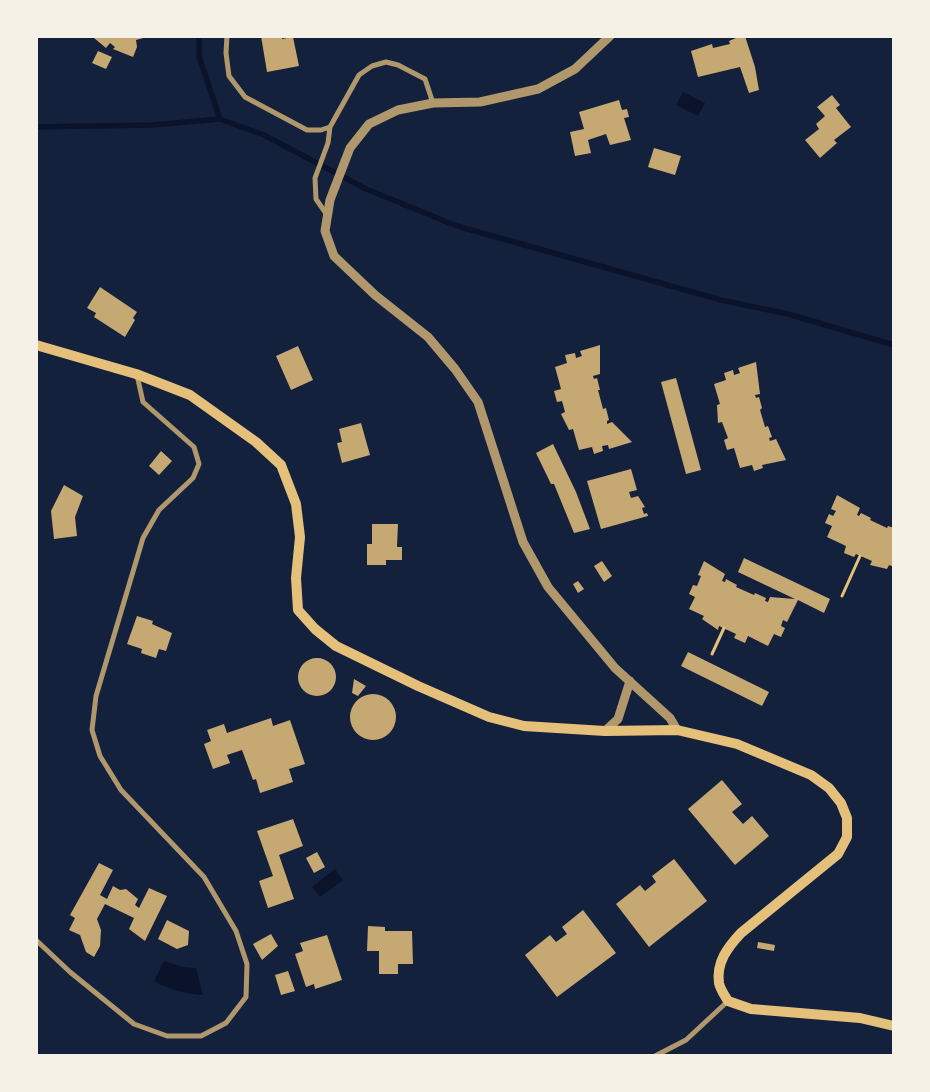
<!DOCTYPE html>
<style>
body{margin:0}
#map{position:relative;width:930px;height:1092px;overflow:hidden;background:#14213d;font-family:"Fira Sans",sans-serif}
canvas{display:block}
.frame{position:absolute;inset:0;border:38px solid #f6f1e7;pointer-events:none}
</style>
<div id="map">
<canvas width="930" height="1092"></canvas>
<div class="frame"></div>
</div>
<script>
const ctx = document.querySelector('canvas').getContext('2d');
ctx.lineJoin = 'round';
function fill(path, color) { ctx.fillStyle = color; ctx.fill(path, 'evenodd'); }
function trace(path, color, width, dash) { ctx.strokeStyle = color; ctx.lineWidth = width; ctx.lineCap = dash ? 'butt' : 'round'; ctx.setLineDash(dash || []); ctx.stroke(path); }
const water = new Path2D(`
 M 683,92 L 705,103 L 698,116 L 676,105 Z
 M 335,869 L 343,880 L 320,897 L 312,887 Z
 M 164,961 L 183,967 L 196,968 L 203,995 C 185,994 170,990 154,981 Z`);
const stream = new Path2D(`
 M 199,36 L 199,56 L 220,119
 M 36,127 L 152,125 L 220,119 L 264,135 L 366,189 L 457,226 L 721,300 L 788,314 L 894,345`);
const building = new Path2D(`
 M 95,36 L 147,36 L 147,37 L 136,40 L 137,47 L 133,57 L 113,49 L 115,47 L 110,43 L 106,48 L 94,38 Z
 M 261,36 L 282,36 L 282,39 L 293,37 L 299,66 L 267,72 Z
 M 735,36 L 745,36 L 755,67 L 759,90 L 749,93 L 740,67 L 698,77 L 691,51 L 712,44 L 713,48 L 730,44 L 729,41 L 736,38 Z
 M 98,51 L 112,57 L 106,69 L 92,63 Z
 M 832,95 L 840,105 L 836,108 L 851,127 L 834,140 L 837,143 L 820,158 L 805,140 L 819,129 L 816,124 L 825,116 L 817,107 Z
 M 619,100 L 622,110 L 627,109 L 629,117 L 624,118 L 631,140 L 610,145 L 606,134 L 588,140 L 591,153 L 575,156 L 570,132 L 584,129 L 579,112 Z
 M 654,148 L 681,156 L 675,175 L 648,167 Z
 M 100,287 L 137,312 L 133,318 L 135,320 L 125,337 L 94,317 L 96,313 L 87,308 Z
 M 600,345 L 600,374 L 593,376 L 594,379 L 597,378 L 600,390 L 598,390 L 603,409 L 606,408 L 609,420 L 607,421 L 607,424 L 612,422 L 632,442 L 609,449 L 608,445 L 602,446 L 603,451 L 594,454 L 592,447 L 579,450 L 573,429 L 569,430 L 561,414 L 565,412 L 562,401 L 557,402 L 554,391 L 561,389 L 555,367 L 567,363 L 565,355 L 575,353 L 576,358 L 582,356 L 580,351 Z
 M 298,346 L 313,380 L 291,390 L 276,356 Z
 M 756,362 L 760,394 L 755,395 L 756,398 L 759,397 L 762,408 L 760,410 L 765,427 L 768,426 L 772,437 L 769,438 L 770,441 L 776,439 L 786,460 L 762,465 L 763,468 L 754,471 L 752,465 L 740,468 L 734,448 L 727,450 L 724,440 L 728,438 L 722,422 L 718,423 L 717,405 L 720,404 L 714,384 L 726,380 L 724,373 L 733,370 L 734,375 L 740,373 L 738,368 Z
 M 676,378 L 701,470 L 686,474 L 661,382 Z
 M 361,423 L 370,455 L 342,463 L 337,443 L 342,442 L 339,429 Z
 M 553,444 L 576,492 L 590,529 L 574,533 L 554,484 L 551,484 L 536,453 Z
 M 161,451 L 172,461 L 159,475 L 149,466 Z
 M 631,469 L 637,490 L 629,492 L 631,498 L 638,496 L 645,507 L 642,508 L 644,514 L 647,513 L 648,516 L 601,529 L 587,481 Z
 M 64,485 L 83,496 L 75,517 L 77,536 L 54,539 L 51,511 Z
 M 837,495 L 860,508 L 857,515 L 859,516 L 861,513 L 871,518 L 870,520 L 887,528 L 888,526 L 894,528 L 894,567 L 889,565 L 887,569 L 870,565 L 872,561 L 856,554 L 854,557 L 844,553 L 846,546 L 827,537 L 832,526 L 825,523 L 829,514 L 833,516 L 836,511 L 831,509 Z
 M 372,524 L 398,524 L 397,547 L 402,547 L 402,560 L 386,560 L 386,565 L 367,565 L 367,544 L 372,544 Z
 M 744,558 L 830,599 L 824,613 L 798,600 L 787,622 L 783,620 L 781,626 L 785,628 L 781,637 L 774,634 L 768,646 L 748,636 L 745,643 L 734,638 L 736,634 L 719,626 L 718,630 L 702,619 L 704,616 L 689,609 L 695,597 L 689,594 L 693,585 L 697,586 L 701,576 L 698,575 L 704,561 L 725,574 L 722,581 L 725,582 L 726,579 L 737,585 L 736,587 L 754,595 L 755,593 L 766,598 L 765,601 L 768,602 L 770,597 L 795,599 L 738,572 Z
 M 602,561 L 612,576 L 604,582 L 594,566 Z
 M 578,581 L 584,589 L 578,593 L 573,584 Z
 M 137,616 L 153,621 L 152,624 L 172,633 L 166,651 L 159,649 L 156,658 L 141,653 L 142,649 L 127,644 Z
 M 688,652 L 769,692 L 762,706 L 681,666 Z
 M298 677a19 19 0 1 1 38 0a19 19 0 1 1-38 0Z
 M 354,679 L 366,686 L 358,696 L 352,693 Z
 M350 717a23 23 0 1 1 46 0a23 23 0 1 1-46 0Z
 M 271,718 L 273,726 L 290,720 L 305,764 L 289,769 L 293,782 L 260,793 L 256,779 L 253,780 L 242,750 L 227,755 L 230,763 L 213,769 L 204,744 L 211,741 L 207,730 L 224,724 L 227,733 Z
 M 722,780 L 742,804 L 732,812 L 743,824 L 752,816 L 769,836 L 735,865 L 688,809 Z
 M 293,819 L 303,846 L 279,855 L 294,899 L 268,908 L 259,881 L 273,876 L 257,831 Z
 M 317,852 L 325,867 L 314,873 L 306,858 Z
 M 674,859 L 707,901 L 649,947 L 616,904 L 640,885 L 645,891 L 656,882 L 652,876 Z
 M 99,863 L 113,870 L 100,895 L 107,899 L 113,886 L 120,890 L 126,889 L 138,899 L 135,905 L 139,908 L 149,888 L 167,896 L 145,941 L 129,929 L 134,918 L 105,904 L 97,919 L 101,930 L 100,946 L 94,957 L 86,952 L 80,935 L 69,930 L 75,918 L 70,915 Z
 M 583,910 L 616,953 L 557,997 L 525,955 L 550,935 L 556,942 L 567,934 L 562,927 Z
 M 167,920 L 189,931 L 188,945 L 177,949 L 158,939 Z
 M 368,926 L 385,927 L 385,931 L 412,931 L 413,964 L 398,964 L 398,974 L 379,974 L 379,951 L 367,951 Z
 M 271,934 L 278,946 L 262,960 L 253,944 Z
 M 327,935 L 342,980 L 315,989 L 314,984 L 306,987 L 295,954 L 303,951 L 300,943 Z
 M 758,942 L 775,945 L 774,951 L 757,948 Z
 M 288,971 L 295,991 L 281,995 L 275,975 Z`);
const path = new Path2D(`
 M 842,596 L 860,556
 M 712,654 L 724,628`);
const minor = new Path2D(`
 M 227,36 L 226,53 L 229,76 L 245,97 L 307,130 L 321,130 L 330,127 L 359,75 L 372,66 L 386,62 L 398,65 L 425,79 L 433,103
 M 327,215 L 316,199 L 315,178 L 328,143 L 330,127
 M 36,940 L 70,972 L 134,1024 L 167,1036 L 201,1036 L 226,1023 L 246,997 L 247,964 L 236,931 L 204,877 L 121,790 L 100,756 L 92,730 L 96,696 L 143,538 L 159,510 L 193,478 L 199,464 L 194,447 L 143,402 L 137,375
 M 655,1056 L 686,1040 L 728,1001`);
const tertiary = new Path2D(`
 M 610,36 L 575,69 L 538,89 L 480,102 L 433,103 L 398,110 L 369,124 L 350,148 L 330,200 L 325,231 L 334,256 L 375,295 L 428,337 L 455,369 L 478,402 L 523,542 L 548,587 L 615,668 L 670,718 L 677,730
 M 605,731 L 618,719 L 630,681`);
const secondary = new Path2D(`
 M 36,345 L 136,374 L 190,395 L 256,442 L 281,465 L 296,504 L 300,537 L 296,578 L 298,610 L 315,629 L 336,646 L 418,686 L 489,717 L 524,726 L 605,731 L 677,730 L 737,744 L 811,775 L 829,788 L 841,803 L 847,818 L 847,837 L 838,854 L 741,933 C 728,947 716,962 719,983 C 720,989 725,996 728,1001 L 751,1009 L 860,1018 L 894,1026`);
fill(water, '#0b132b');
trace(stream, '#0b132b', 5.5);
fill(building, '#c6a872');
trace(path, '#e5c07b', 3);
trace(minor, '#b1986c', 5);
trace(tertiary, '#b1986c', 9);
trace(secondary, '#e5c07b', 10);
</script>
